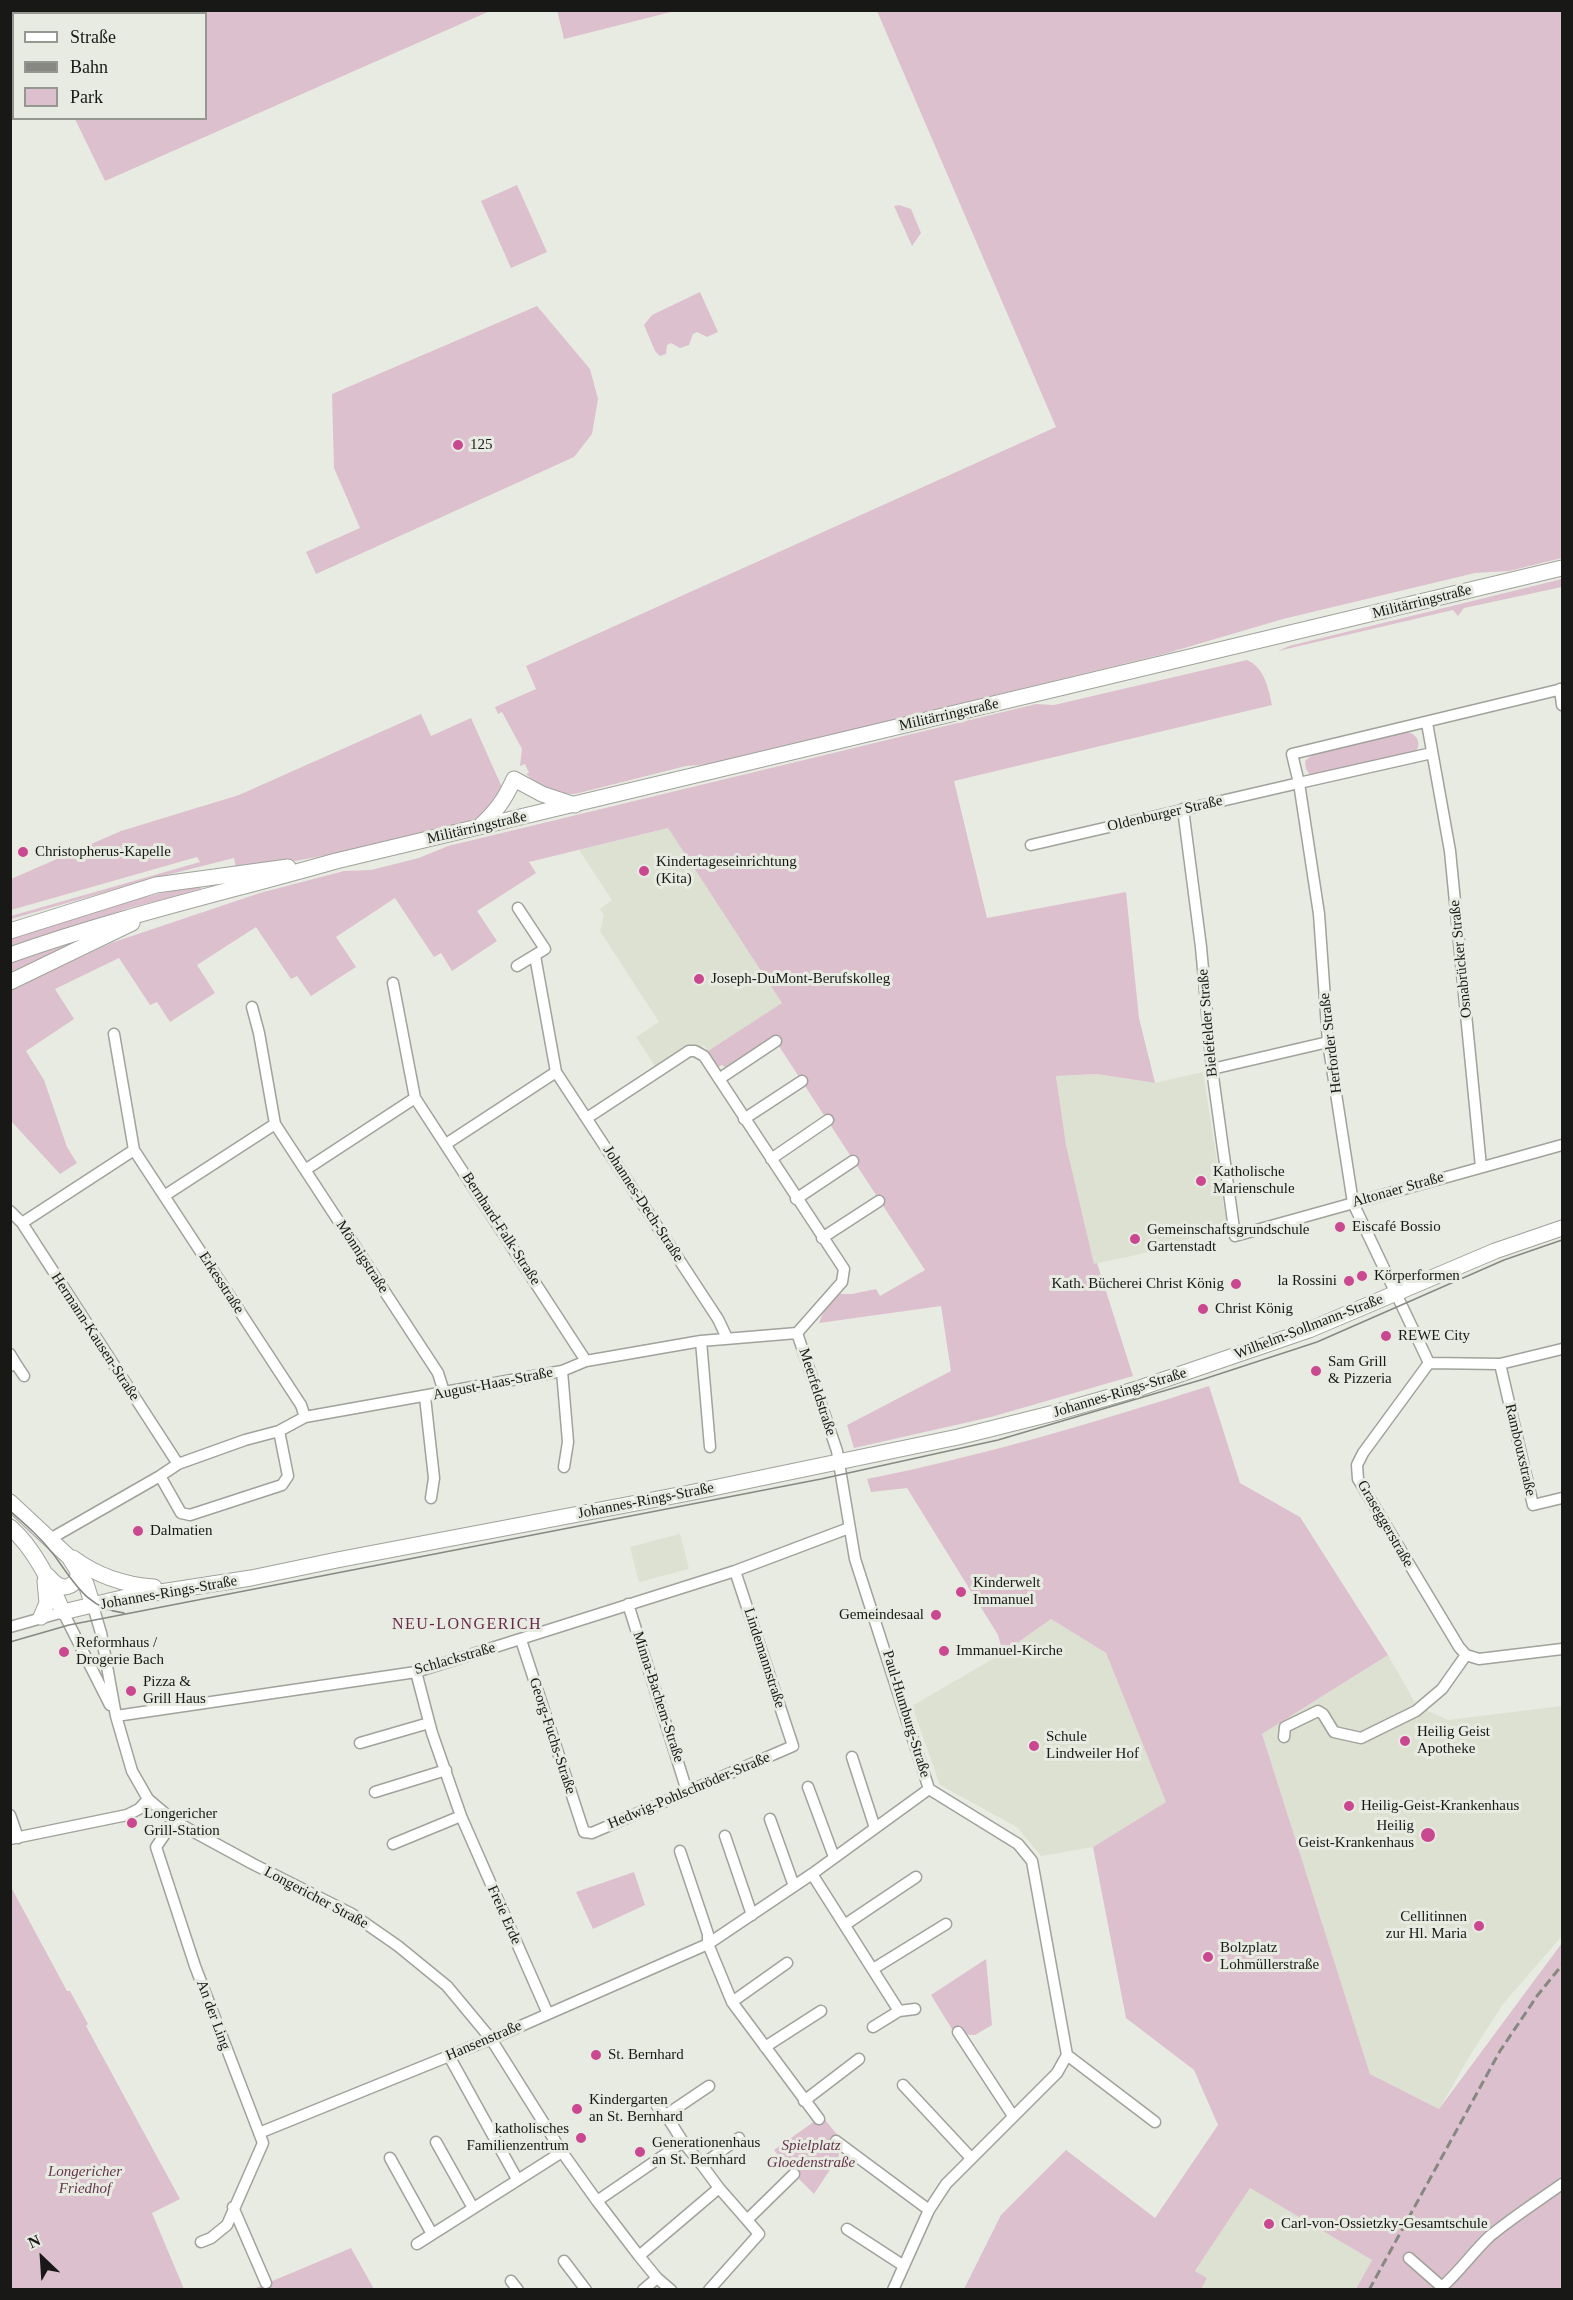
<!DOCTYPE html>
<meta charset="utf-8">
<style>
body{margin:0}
#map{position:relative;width:1573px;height:2300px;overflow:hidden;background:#e8ebe2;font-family:Georgia,serif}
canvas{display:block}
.frame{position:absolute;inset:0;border:12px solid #181916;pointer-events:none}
.legend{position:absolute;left:12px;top:12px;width:195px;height:108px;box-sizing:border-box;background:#e8ebe2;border:2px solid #959790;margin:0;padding:8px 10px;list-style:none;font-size:18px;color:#181916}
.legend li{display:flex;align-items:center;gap:12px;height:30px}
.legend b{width:30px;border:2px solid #959790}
.north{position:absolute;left:12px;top:2228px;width:60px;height:60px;-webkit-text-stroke:4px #e8ebe2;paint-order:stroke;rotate:335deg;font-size:16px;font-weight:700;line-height:24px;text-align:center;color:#181916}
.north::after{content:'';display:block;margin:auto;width:21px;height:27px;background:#181916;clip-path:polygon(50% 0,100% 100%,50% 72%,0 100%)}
</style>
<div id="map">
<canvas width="1573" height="2300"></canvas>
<div class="frame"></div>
<ul class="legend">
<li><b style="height:8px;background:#fff"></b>Straße</li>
<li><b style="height:8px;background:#868881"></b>Bahn</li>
<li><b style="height:16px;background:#ddc0cd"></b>Park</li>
</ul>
<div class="north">N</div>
</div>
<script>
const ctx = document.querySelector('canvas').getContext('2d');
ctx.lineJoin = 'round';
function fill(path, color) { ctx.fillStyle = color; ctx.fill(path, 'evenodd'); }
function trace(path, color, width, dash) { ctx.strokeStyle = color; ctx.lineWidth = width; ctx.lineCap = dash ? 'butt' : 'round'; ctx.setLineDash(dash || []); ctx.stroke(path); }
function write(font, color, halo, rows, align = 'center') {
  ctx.font = font + ' Georgia,serif'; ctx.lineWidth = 6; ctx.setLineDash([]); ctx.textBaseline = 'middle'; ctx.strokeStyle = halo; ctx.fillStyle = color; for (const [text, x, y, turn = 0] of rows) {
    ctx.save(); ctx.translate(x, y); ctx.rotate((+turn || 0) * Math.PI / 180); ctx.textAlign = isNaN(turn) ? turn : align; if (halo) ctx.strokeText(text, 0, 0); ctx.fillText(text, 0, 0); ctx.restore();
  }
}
const built = new Path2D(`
 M 668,828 L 783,1003 L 708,1051 L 704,1045 L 700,1048 L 693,1046 L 684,1047 L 655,1066 L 636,1037 L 659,1022 L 600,931 L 604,915 L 600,909 L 612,900 L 579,850 Z
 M 1203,1072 L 1226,1220 L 1221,1228 L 1141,1254 L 1094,1264 L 1066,1145 L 1056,1076 L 1097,1074 L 1155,1083 Z
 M 680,1534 L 689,1569 L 639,1582 L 630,1547 Z
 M 1051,1619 L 1106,1653 L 1166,1802 L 1093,1847 L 1041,1856 L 1017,1827 L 940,1785 L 912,1706 L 1003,1653 Z
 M 1388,1655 L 1417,1706 L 1448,1720 L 1562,1706 L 1562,1936 L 1503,2004 L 1472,2052 L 1439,2109 L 1370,2074 L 1262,1734 Z
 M 1250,2188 L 1372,2260 L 1356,2289 L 1201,2289 L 1207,2278 L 1195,2271 Z`);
const green = new Path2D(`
 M 187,10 L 490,10 L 490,11 L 105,181 L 75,119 L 206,118 L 206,14 L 181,13 Z
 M 557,10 L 675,10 L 675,11 L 564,39 Z
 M 877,11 L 1562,11 L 1562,558 L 1509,571 L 1475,573 L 1283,619 L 1164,654 L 711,764 L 686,766 L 575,794 C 555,795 541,787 526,774 L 529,773 L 525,764 L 520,766 L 522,749 L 502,712 L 498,714 L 495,707 L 536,689 L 526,666 L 1056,427 Z
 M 517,185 L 547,252 L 511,268 L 481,201 Z
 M 899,205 L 911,209 L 921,233 L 912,246 L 894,206 Z
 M 700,292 L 718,332 L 707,337 L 697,332 L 693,334 L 689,345 L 680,348 L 671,343 L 667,345 L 666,354 L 660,356 L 655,351 L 644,325 L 652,315 Z
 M 537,306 L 590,369 L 598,399 L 592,434 L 574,457 L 316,574 L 306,552 L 360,528 L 334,468 L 332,394 Z
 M 1562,579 L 1562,587 L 1464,608 L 1458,616 L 1453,610 L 1278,651 L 1289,646 Z
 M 1247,660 C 1265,668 1268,688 1272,705 L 954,781 L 987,918 L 1126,892 L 1139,1018 L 1155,1083 L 1097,1074 L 1056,1076 L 1066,1145 L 1094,1264 L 1097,1263 L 1133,1376 L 991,1417 L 854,1448 L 847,1425 L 951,1371 L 941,1306 L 819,1323 L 824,1311 L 840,1294 L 852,1294 L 876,1289 L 880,1296 L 925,1270 L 773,1037 L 726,1068 L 722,1065 L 718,1067 L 708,1051 L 782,1003 L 668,828 L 529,862 L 536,873 L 477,911 L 497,941 L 452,971 L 441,953 L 434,957 L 395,898 L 336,937 L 356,967 L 311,996 L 297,976 L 291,979 L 256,927 L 197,965 L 215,993 L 170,1022 L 157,1002 L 150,1005 L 119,958 L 55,989 L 74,1019 L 26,1051 L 44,1080 L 67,1147 L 77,1163 L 60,1174 L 11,1121 L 11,990 L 111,943 L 260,893 L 344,871 L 371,870 L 419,858 L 448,846 L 1036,704 L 1054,705 Z
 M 421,714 L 431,736 L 471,718 L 501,785 L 502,801 L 479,820 L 344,852 L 274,865 L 236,869 L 234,858 L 155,878 L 11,919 L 11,916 L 200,862 L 197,857 L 11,910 L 11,879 L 121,831 L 239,795 Z
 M 1406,732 C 1416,733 1422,742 1416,752 L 1310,775 L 1306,769 L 1305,761 L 1312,755 Z
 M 199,886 L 202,890 L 129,908 L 11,949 L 11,938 C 73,917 134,896 199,886 Z
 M 100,931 L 11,975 L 11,962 Z
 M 1209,1386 L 1240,1483 L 1300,1517 L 1388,1655 L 1262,1734 L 1370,2074 L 1439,2109 L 1562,1943 L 1562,2289 L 1356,2289 L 1372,2260 L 1250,2188 L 1195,2271 L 1207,2278 L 1201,2289 L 964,2289 L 1001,2215 L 1066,2150 L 1155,2218 L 1218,2125 L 1194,2070 L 1126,2018 L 1093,1847 L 1166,1802 L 1106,1653 L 1051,1619 L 1003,1653 L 998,1635 L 907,1488 L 871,1492 L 867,1479 C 983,1456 1096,1422 1209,1386 Z
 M 634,1872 L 645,1905 L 593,1929 L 576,1892 Z
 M 11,1887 L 67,1991 L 70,1991 L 88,2024 L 86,2026 L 180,2199 L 152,2213 L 184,2289 L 11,2289 Z
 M 986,1959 L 992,2025 L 975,2035 L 955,2034 L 931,1995 Z
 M 822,2116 L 839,2137 L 839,2156 L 814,2194 L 791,2171 L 774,2150 Z
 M 351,2248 L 374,2289 L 251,2290 Z`);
const street = new Path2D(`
 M 1560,689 L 1562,705
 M 1427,723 L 1450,851 L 1481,1167
 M 1432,753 L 1299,783 L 1319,914 L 1328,1042 L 1353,1203 L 1429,1363 L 1500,1364 L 1562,1349
 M 1183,809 L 1201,947 L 1212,1069 L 1235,1236 L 1562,1145
 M 1031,845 L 1299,783 L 1292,754 L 1562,689
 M 535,956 L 556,1072
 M 517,966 L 545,949 L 518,908
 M 393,983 L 415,1098
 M 252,1007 L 259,1033 L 275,1124
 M 114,1034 L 134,1150 L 301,1405 L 305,1417
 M 1212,1069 L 1328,1042
 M 719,1079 L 776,1041
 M 587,1118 L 689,1051 L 695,1051 L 704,1056 L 844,1269 L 842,1282 L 797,1333
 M 744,1119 L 802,1081
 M 446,1144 L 556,1072 L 718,1319 L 727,1338
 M 771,1159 L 828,1120
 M 305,1170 L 415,1098 L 586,1361
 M 164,1196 L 275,1124 L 438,1373 L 444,1392
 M 796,1199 L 853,1161
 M 10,1211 L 22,1223 L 178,1464
 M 22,1223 L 134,1150
 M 822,1238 L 879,1201
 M 797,1333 L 837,1451 L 855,1559 L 929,1789 L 1018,1844 L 1032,1861 L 1067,2055 L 1155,2122
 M 701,1341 L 710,1447
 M 10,1354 L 16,1364 L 10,1366
 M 1429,1363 L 1363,1453 L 1357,1465 L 1358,1479 L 1459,1647 L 1466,1655
 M 16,1364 L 24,1376
 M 1500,1364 L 1533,1505 L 1562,1498
 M 562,1371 L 568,1442 L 564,1467
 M 425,1397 L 434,1478 L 431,1498
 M 160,1476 L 181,1513 L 190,1515 L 282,1485 L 288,1476 L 279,1431
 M 50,1539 L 160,1476 L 178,1464 L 245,1440 L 279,1431 L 305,1417 L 562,1371 L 586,1361 L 701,1341 L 797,1333
 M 628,1604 L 687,1791
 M 93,1606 L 101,1633 L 116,1716 L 132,1771 L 148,1799 L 174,1821 L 253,1864 L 352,1914 L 398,1946 L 447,1986 L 491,2039 L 562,2152 L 597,2201 L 639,2256 L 657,2278 L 671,2290
 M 10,1627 L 63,1612 L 110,1705
 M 521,1640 L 584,1832 L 592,1833 L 793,1746 L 735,1571
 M 416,1672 L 432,1733 L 461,1816 L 548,2014
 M 116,1716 L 416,1672 L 735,1571 L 849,1528
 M 1284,1737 L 1285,1727 L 1318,1711 L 1323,1714 L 1334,1732 L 1361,1738 L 1416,1711 L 1442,1689 L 1466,1655 L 1479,1659 L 1562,1649
 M 360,1743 L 429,1723
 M 852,1757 L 875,1828
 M 808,1787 L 834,1857
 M 375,1792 L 446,1770
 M 10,1815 L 18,1838
 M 770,1819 L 794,1886
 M 174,1821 L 156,1847 L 195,1966 L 263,2143 L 227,2225 L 211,2238 L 201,2242
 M 725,1836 L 752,1915
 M 10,1839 L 127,1815 L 139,1809 L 148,1799
 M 393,1844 L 461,1816
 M 680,1851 L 708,1934 L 708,1944 L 732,2002 L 819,2119
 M 812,1874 L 899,2011
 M 846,1924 L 916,1877
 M 873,1969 L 946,1924
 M 732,2002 L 787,1963
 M 873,2027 L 899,2011 L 915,2009
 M 958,2032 L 1013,2116
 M 765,2047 L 821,2011
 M 449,2056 L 517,2179
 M 903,2085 L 971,2158
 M 804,2101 L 859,2059
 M 657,2106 L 666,2115
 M 259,2133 L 491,2039 L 708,1944 L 812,1874 L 929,1789
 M 836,2141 L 929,2210
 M 436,2142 L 473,2208
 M 683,2142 L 702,2165
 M 390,2158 L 432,2234
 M 719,2188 L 747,2220
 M 597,2201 L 683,2142 L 666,2115 L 709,2086
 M 233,2207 L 266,2283
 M 847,2229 L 904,2266
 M 417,2244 L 562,2152
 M 639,2256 L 719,2188 L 702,2165 L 739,2138
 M 1409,2258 L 1442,2287
 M 564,2261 L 586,2290
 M 511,2281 L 518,2290
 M 643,2290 L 657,2278
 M 709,2290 L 759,2234 L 747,2220 L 794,2174
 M 893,2290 L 929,2210 L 946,2184 L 1057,2073 L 1067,2055
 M 1444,2290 L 1442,2287 C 1460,2271 1473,2252 1490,2236 C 1513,2217 1538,2201 1562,2184`);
const secondary = new Path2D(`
 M 479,827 C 496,812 505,799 514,779 L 542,794 L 575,805
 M 10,931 L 156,885 L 288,867
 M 10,955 C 117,917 227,892 336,861 L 1562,568
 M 10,982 L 132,923
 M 10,1502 L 69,1557 L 86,1584 L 93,1606
 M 10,1527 C 35,1549 50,1582 63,1612 L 122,1598 L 251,1578 L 337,1560 L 689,1493 L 958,1437 L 1054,1413 L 1134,1390 L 1309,1330 L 1495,1251 L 1562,1228
 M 73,1558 C 96,1575 125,1585 154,1587
 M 48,1576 C 57,1587 66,1592 77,1580 L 79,1569
 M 41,1617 L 47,1603 L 45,1581`);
const tram = new Path2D(`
 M 10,1511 C 26,1525 41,1538 54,1555 C 74,1582 87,1609 124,1613
 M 10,1642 L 69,1625 L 821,1479 L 998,1440 L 1204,1379 L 1317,1342 L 1504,1260 L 1562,1240`);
const rail = new Path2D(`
 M 1369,2290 L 1500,2051 L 1537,1996 L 1562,1965`);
const markers = [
 [458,445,6,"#ca488f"],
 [23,852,6,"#ca488f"],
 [644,871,6,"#ca488f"],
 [699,979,6,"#ca488f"],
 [1201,1181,6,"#ca488f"],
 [1340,1227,6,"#ca488f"],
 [1135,1239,6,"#ca488f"],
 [1362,1276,6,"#ca488f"],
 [1349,1281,6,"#ca488f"],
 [1236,1284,6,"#ca488f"],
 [1203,1309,6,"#ca488f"],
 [1386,1336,6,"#ca488f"],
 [1316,1371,6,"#ca488f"],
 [138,1531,6,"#ca488f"],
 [961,1592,6,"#ca488f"],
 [936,1615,6,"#ca488f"],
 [944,1651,6,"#ca488f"],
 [64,1652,6,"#ca488f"],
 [131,1691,6,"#ca488f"],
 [1405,1741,6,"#ca488f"],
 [1034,1746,6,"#ca488f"],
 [1349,1806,6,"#ca488f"],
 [132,1823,6,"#ca488f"],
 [1428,1835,8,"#ca488f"],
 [1479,1926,6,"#ca488f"],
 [1208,1957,6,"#ca488f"],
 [596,2055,6,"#ca488f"],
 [577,2109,6,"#ca488f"],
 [581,2138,6,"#ca488f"],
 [640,2152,6,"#ca488f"],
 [1269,2224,6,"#ca488f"]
];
const poiNames = [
 ["125",470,445],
 ["Christopherus-Kapelle",35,852],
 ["Kindertageseinrichtung",656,862],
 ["(Kita)",656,879],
 ["Joseph-DuMont-Berufskolleg",711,979],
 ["Katholische",1213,1172],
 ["Marienschule",1213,1189],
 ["Eiscafé Bossio",1352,1227],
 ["Gemeinschaftsgrundschule",1147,1230],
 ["Gartenstadt",1147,1247],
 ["Körperformen",1374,1276],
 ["la Rossini",1337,1281,"right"],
 ["Kath. Bücherei Christ König",1224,1284,"right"],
 ["Christ König",1215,1309],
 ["REWE City",1398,1336],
 ["Sam Grill",1328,1362],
 ["& Pizzeria",1328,1379],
 ["Dalmatien",150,1531],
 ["Kinderwelt",973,1583],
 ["Immanuel",973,1600],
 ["Gemeindesaal",924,1615,"right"],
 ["Reformhaus /",76,1643],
 ["Drogerie Bach",76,1660],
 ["Immanuel-Kirche",956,1651],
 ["Pizza &",143,1682],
 ["Grill Haus",143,1699],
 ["Heilig Geist",1417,1732],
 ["Apotheke",1417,1749],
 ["Schule",1046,1737],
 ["Lindweiler Hof",1046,1754],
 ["Heilig-Geist-Krankenhaus",1361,1806],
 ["Longericher",144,1814],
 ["Grill-Station",144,1831],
 ["Heilig",1414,1826,"right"],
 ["Geist-Krankenhaus",1414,1843,"right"],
 ["Cellitinnen",1467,1917,"right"],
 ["zur Hl. Maria",1467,1934,"right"],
 ["Bolzplatz",1220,1948],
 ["Lohmüllerstraße",1220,1965],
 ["St. Bernhard",608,2055],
 ["Kindergarten",589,2100],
 ["an St. Bernhard",589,2117],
 ["katholisches",569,2129,"right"],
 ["Familienzentrum",569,2146,"right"],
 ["Generationenhaus",652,2143],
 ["an St. Bernhard",652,2160],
 ["Carl-von-Ossietzky-Gesamtschule",1281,2224]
];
const streetNames = [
 ["Militärringstraße",1422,602,-14],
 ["Militärringstraße",949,715,-13],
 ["Oldenburger Straße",1165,814,-13],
 ["Militärringstraße",477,828,-13],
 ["Osnabrücker Straße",1461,959,-96],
 ["Bielefelder Straße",1208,1023,-95],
 ["Herforder Straße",1331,1043,-97],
 ["Altonaer Straße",1398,1190,-16],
 ["Johannes-Dech-Straße",643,1204,57],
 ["Bernhard-Falk-Straße",501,1229,57],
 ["Mönnigstraße",362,1257,57],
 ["Erkesstraße",221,1283,57],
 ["Wilhelm-Sollmann-Straße",1309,1327,-21],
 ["Hermann-Kausen-Straße",95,1337,57],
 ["August-Haas-Straße",493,1384,-11],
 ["Meerfeldstraße",817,1392,72],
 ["Johannes-Rings-Straße",1120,1393,-17],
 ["Rambouxstraße",1520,1450,77],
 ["Johannes-Rings-Straße",646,1501,-11],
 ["Graseggerstraße",1385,1524,60],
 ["Johannes-Rings-Straße",169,1593,-10],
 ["Lindemannstraße",764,1658,72],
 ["Schlackstraße",455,1659,-16],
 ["Minna-Bachem-Straße",658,1697,72],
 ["Paul-Humburg-Straße",906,1714,73],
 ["Georg-Fuchs-Straße",552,1736,72],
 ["Hedwig-Pohlschröder-Straße",689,1791,-23],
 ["Longericher Straße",316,1898,28],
 ["Freie Erde",504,1915,66],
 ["An der Ling",213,2015,70],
 ["Hansenstraße",484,2041,-23]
];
const parkNames = [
 ["Spielplatz",811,2146],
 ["Gloedenstraße",811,2163],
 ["Longericher",85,2172],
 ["Friedhof",85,2189]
];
const neighbourhoodNames = [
 ["NEU-LONGERICH",467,1625]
];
fill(built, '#dce1d1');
fill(green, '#ddc0cd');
trace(street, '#a0a29b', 13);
trace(secondary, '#a0a29b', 17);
trace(street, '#fff', 10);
trace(secondary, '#fff', 15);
trace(tram, '#868881', 1.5);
trace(rail, '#868881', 3, [9, 4.5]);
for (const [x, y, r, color] of markers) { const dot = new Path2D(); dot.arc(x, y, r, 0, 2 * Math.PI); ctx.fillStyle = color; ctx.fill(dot); trace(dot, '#e8ebe2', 2); }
write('15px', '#181916', '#e8ebe2', poiNames, 'left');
write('15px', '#181916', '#e8ebe2', streetNames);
write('italic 15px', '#64344c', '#e8ebe2', parkNames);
ctx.letterSpacing = '1.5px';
write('16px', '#68284a', '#e8ebe2', neighbourhoodNames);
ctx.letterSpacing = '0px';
</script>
